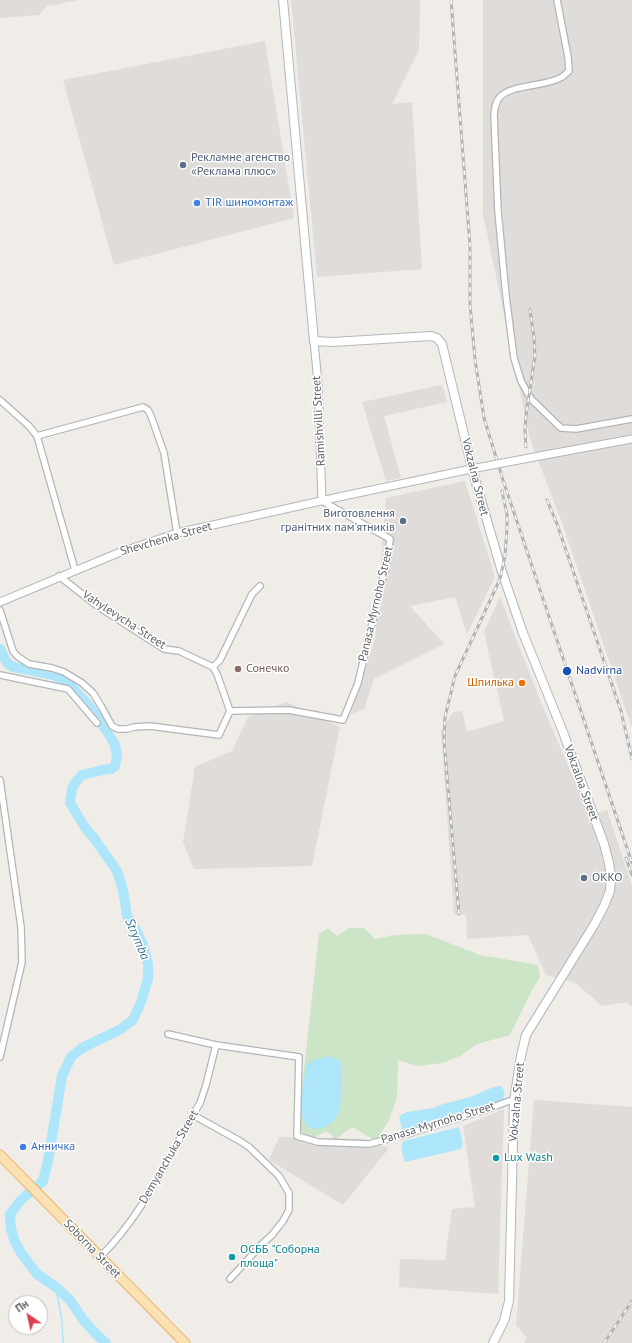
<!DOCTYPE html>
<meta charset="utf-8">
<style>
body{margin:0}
#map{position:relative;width:632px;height:1343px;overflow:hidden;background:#f0ece7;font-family:"PT Sans",sans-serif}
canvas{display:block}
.north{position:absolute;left:8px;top:1295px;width:40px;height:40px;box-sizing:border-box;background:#fff;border:1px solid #bfc1c2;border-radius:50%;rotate:326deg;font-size:11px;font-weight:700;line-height:16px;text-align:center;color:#5f6467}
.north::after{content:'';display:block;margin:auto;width:14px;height:18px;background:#df3e4f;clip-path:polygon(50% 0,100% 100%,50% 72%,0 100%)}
</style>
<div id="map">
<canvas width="632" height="1343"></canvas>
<div class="north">Пн</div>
</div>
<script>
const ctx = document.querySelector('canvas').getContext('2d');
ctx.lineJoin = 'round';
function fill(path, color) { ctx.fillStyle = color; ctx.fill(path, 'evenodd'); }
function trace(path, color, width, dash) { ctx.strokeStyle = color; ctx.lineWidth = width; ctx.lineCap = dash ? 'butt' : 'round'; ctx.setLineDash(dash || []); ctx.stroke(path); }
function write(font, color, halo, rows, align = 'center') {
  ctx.font = font + ' "PT Sans",sans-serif'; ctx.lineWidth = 3; ctx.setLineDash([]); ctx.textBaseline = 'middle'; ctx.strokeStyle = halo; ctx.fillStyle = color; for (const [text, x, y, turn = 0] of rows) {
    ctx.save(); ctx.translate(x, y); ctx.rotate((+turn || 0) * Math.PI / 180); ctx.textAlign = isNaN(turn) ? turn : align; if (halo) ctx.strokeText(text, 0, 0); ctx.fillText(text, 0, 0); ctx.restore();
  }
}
const industrial = new Path2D(`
 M 0,0 L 80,0 L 47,6 L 39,15 L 0,18 Z
 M 291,0 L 420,0 L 419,50 L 392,104 L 412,102 L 422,269 L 317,277 Z
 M 483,0 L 632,0 L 632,728 L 561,520 L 530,439 L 483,214 Z
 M 265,41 L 294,218 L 114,265 L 63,80 Z
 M 442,385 L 447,402 L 384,416 L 401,478 L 386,481 L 362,402 Z
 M 465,481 L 495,577 L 467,634 L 455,597 L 410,606 L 444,644 L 374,679 L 364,709 L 350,715 L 375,639 L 386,498 Z
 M 500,597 L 542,705 L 590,816 L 607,810 L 632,886 L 632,1007 L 627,1002 L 602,1006 L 574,982 L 546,975 L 528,935 L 467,939 L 466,915 L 454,915 L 441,731 L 453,712 L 462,711 L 467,732 L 504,721 L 484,632 Z
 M 286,702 L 340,727 L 312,866 L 194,869 L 183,842 L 195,767 L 232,751 L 248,717 Z
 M 534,1100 L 632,1107 L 632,1343 L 524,1343 L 527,1338 L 516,1325 Z
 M 504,1109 L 498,1294 L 399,1287 L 400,1259 L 445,1260 L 452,1209 L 475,1207 L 463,1126 Z
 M 279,1137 L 362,1139 L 389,1148 L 343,1205 L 269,1160 Z`);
const green = new Path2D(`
 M 328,928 L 337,936 L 349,928 L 364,928 L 375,939 L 395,935 L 426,934 L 480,955 L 538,965 L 540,977 C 528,995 520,1016 510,1035 L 477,1044 L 460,1056 L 442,1063 L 417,1066 L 398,1060 L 397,1097 L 389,1120 L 376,1141 L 354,1128 L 349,1129 L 335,1140 L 331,1134 L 326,1131 L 307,1142 L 298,1125 L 319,934 Z`);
const water = new Path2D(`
 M 330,1056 L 338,1060 L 341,1063 C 341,1076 342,1094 340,1106 C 339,1109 338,1115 336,1118 C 328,1129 307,1136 303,1118 C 299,1102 304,1083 306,1066 L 313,1060 Z
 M 501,1086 C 506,1092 506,1097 500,1102 L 403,1135 L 399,1116 L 407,1112 L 434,1108 L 440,1105 L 470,1097 L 494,1087 Z
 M 459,1127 L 463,1144 L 461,1149 L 405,1162 C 403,1155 399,1147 404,1141 Z`);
const stream = new Path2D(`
 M 56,1287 L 62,1322 L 63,1343`);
const river = new Path2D(`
 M 0,649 L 7,663 L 13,667 L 54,675 L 69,684 L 91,708 L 108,733 L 115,745 L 117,756 L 115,766 L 111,769 L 102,770 L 82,775 L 75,783 L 72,789 L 70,803 L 86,829 L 94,838 L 117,871 L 123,890 L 127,916 L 137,932 L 143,945 L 148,964 L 148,979 L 141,1002 L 133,1020 L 121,1029 L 82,1048 L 71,1057 L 62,1076 L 48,1161 L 43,1181 L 21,1200 L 10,1214 L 11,1229 L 15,1242 L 21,1253 L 37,1274 L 56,1287 L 70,1300 L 84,1321 L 97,1335 L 106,1343`);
const minor = new Path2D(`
 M 557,0 L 568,57 L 569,71 C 566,73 564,76 562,77 C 546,87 511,84 500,97 C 495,102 495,108 494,115 L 498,211 L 506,296 L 514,358 L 521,381 L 531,399 L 561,428 L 576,429 L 632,419
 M 0,400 L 29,426 L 37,436
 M 75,570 L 37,436 L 143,407 L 148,410 L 151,416 L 164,453 L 177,533
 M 0,610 L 11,645 L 13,651 L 17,656 L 29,664 L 52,668 L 64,672 L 82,683 L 93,693 L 101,706 L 112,726 L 118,729 L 127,729 L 134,727 L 150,726 L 219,735 L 230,711 L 217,674 L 213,667 L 179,651 L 164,649 L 100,608 L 59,576
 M 213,667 L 220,660 L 252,594 L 260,586
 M 0,675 L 68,689 L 97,723
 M 230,711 L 289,710 L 343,720 L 358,683 L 388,556 L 390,539 L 322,501
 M 0,780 L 21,927 L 22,962 L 0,1057
 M 168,1034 L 216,1045 L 299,1057 L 297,1136 L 318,1142 L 369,1144 L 404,1135 L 488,1109 L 509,1101 L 514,1101
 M 193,1115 L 240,1141 L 249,1147 L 279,1176 L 289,1193 L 289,1210 L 283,1221 L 272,1235 L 262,1244 L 230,1279
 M 100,1257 C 144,1214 169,1155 200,1103 L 206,1085 L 216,1045`);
const tertiary = new Path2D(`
 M 314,341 L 318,383 L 322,501
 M 545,455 L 632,439
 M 0,602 L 118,553 L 177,533 L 339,497 L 471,469`);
const secondary = new Path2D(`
 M 283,0 L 314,341 L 333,342 L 431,336 L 437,338 L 442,344 L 474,476 L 502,572 L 523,633 L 563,732 L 604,844 L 609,863 L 611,878 L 610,891 L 604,906 L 594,925 L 526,1035 L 521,1056 L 514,1101 L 509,1301 L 504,1321 L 493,1343`);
const primary = new Path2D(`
 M 0,1155 L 185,1343`);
const rail = new Path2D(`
 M 451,0 L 470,246 L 470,305 L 475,359 L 484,418 L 503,480 L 632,863
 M 526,447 L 525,430 L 526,415 L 535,356 L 534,337 L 530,310
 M 547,500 L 557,524 L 621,711 L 632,759
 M 626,858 L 632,875
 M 459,914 L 448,788 L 444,739 L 445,717 L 455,676 L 500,579 L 505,556 L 507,528 L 507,515 L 502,491
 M 604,1343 L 632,1301`);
const tertiaryBridge = new Path2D(`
 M 471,469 L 545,455`);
const markers = [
 [183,165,4,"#5c6f8a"],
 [197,203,4,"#3f7fe0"],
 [403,521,4,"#5c6f8a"],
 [238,669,4,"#8d6e63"],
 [567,671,5,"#1a4fb4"],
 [522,683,4,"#e8710a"],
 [584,878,4,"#5c6f8a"],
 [23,1147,4,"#3f7fe0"],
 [496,1158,4,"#0f9aa8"],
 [232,1257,4,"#0f9aa8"]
];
const serviceNames = [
 ["Рекламне агенство",191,158],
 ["«Реклама плюс»",191,172],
 ["Виготовлення",395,514,"right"],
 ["гранітних пам'ятників",395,528,"right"],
 ["OKKO",592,878]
];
const shopNames = [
 ["TIR шиномонтаж",205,203],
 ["Анничка",31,1147]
];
const streetNames = [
 ["Ramishvilli Street",319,421,-93],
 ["Vokzalna Street",475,477,76],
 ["Shevchenka Street",166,539,-16],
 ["Panasa Myrnoho Street",376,604,-77],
 ["Vahylevycha Street",124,620,33],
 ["Vokzalna Street",581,783,70],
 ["Vokzalna Street",517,1102,-85],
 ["Panasa Myrnoho Street",438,1123,-17],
 ["Demyanchuka Street",169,1157,-60],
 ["Soborna Street",92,1249,46]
];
const educationNames = [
 ["Сонечко",246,669]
];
const transitNames = [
 ["Nadvirna",576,671]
];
const foodNames = [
 ["Шпилька",514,683]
];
const cultureNames = [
 ["Lux Wash",504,1158],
 ["ОСББ \"Соборна",240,1250],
 ["площа\"",240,1264]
];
const waterNames = [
 ["Strymba",137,939,67]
];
fill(industrial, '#dfdcd9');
fill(green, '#cbe5c6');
fill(water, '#ade6fa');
trace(stream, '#ade6fa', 1.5);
trace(river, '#ade6fa', 10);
trace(minor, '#b2b6b9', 8);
trace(tertiary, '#b2b6b9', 9);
trace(secondary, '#b3b8bb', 10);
trace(primary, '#e9ad67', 11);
trace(minor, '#fff', 5.5);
trace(tertiary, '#fff', 7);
trace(secondary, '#fff', 8);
trace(primary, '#fae1b2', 9);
trace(rail, '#b3b4b5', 3);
trace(rail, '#fff', 1.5, [4.5]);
trace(tertiaryBridge, '#b2b6b9', 9, []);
trace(tertiaryBridge, '#fff', 7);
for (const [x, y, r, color] of markers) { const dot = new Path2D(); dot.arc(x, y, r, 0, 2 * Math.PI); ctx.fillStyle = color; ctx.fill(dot); trace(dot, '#fff', 1.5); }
write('12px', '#4e5e75', '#fff', serviceNames, 'left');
write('12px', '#366cbe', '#fff', shopNames, 'left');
write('12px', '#5f6467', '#fff', streetNames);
write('12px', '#785e54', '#fff', educationNames, 'left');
write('12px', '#164399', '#fff', transitNames, 'left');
write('12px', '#c56008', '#fff', foodNames, 'right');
write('12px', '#0d838f', '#fff', cultureNames, 'left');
write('italic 13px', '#407792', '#fff', waterNames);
</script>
